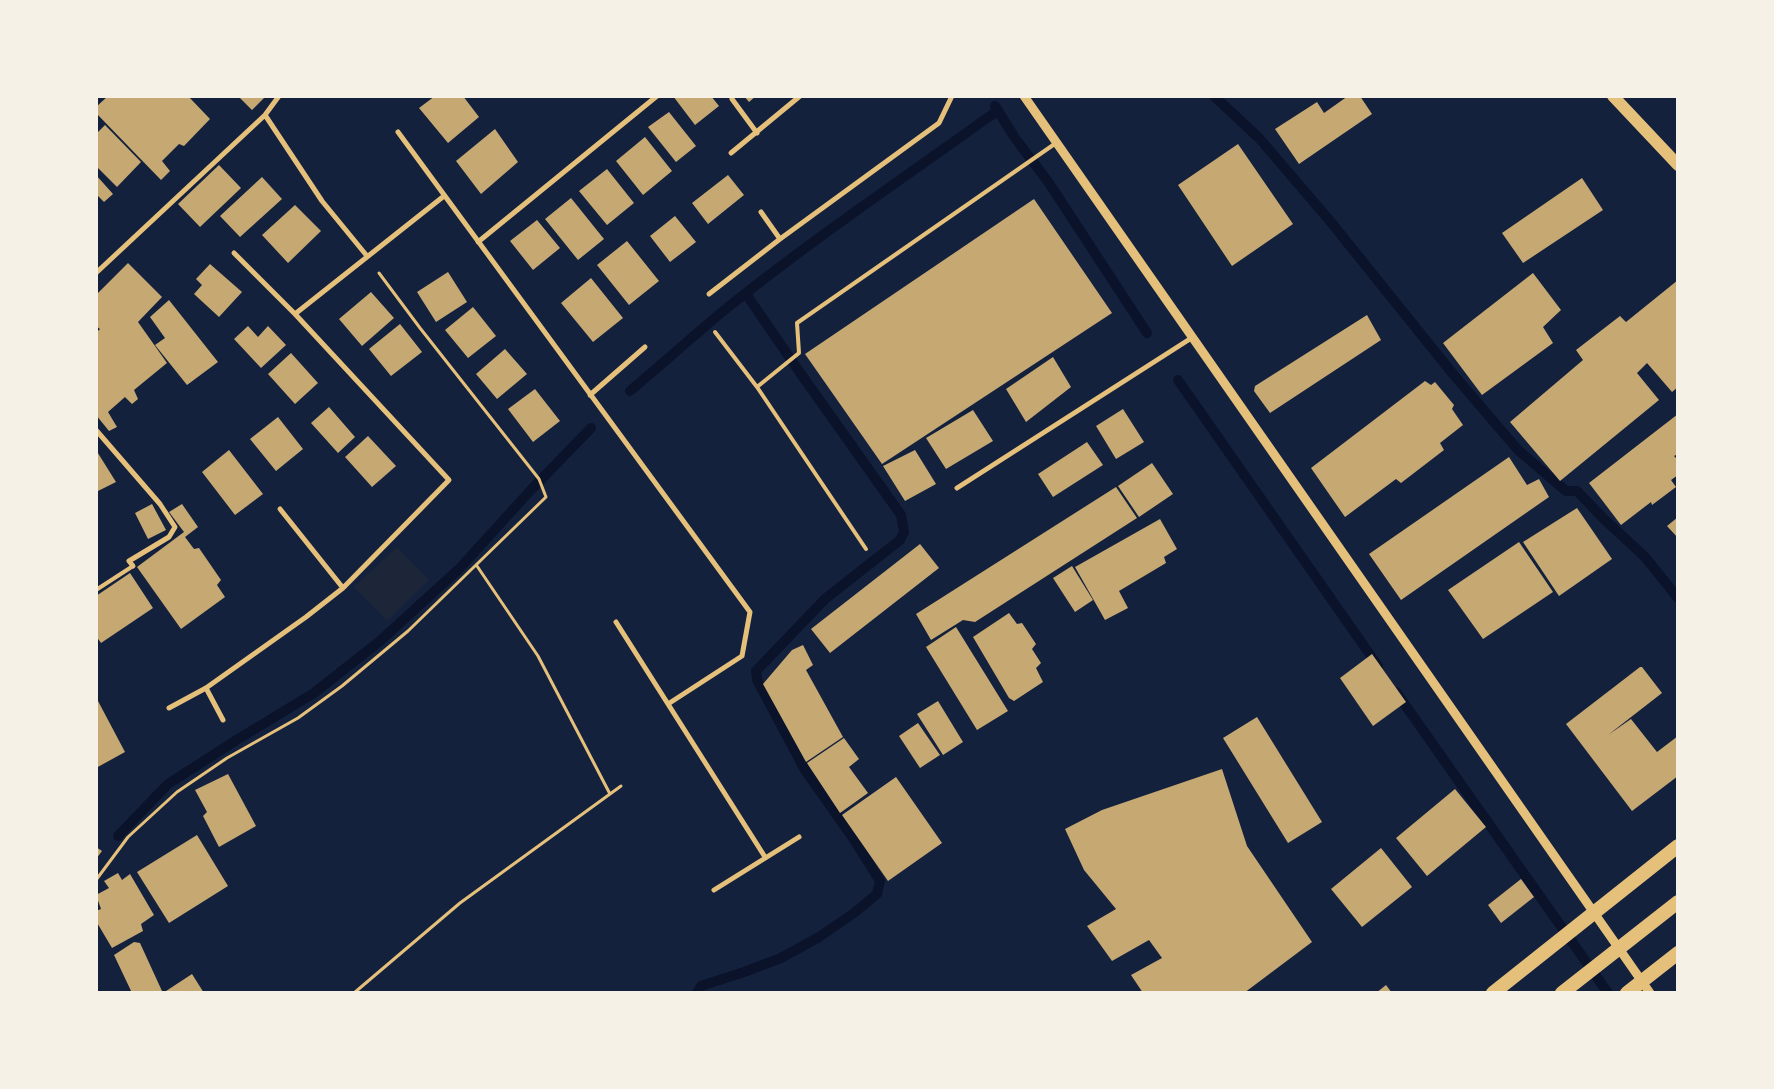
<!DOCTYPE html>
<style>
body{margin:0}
#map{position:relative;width:1774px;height:1089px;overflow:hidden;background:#14213d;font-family:Spectral,serif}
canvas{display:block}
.frame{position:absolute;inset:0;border:98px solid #f6f1e7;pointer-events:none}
</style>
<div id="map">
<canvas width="1774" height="1089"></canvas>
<div class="frame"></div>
</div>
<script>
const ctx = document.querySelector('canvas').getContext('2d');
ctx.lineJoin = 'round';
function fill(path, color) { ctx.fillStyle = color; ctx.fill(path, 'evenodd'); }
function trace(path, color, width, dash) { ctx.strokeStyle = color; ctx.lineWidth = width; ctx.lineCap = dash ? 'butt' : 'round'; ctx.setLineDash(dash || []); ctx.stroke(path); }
const green = new Path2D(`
 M 397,547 L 429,580 L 387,621 L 354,587 Z`);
const stream = new Path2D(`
 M 1214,96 L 1259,138 L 1330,221 L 1453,374 L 1518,450 L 1566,491 L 1577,491 L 1604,519 L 1645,557 L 1678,598
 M 995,106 L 1015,138 L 1049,183 L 1147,333
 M 1178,380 L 1378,666
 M 630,391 C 661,365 691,338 722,312 C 810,241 905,177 997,111
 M 1396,692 L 1608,993
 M 118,836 L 168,784 L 235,741 L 314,693 L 380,641 L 459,569 L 529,492 L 591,428
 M 697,993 L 701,986 L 744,972 L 781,958 L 819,937 L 854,913 L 877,894 L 880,881 L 853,838 L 805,770 L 757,680 L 756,671 L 825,599 L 900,540 L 904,532 L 901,515 L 801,374 L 746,294`);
const building = new Path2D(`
 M 108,96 L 188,96 L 210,119 L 184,146 L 179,144 L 162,161 L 170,171 L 161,180 L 96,113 L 96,107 Z
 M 238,96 L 266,96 L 252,110 Z
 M 435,96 L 463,96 L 479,117 L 448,143 L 419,108 Z
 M 673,96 L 711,96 L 719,106 L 695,125 Z
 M 744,96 L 756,96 L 749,102 Z
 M 1348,96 L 1360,96 L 1372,114 L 1299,164 L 1275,129 L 1317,102 L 1324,113 Z
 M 669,112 L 696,146 L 676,162 L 648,127 Z
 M 105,125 L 141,162 L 117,187 L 96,166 L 96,134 Z
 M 495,129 L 518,162 L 481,194 L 456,161 Z
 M 645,137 L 672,171 L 643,195 L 616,161 Z
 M 1238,144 L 1293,224 L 1232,266 L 1178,185 Z
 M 219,165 L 241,188 L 200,227 L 178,204 Z
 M 607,169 L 634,203 L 607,225 L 579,191 Z
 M 96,175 L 113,194 L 104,202 L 96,194 Z
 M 728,175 L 744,195 L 708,224 L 692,203 Z
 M 262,177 L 282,199 L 240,237 L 220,216 Z
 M 1582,178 L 1603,210 L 1523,263 L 1502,233 Z
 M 571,198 L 604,239 L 578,260 L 545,219 Z
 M 1034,199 L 1112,313 L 882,464 L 805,354 Z
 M 295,205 L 321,231 L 288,263 L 262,235 Z
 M 675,216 L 696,242 L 670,262 L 650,236 Z
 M 537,220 L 560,248 L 533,270 L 510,241 Z
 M 627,241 L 659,281 L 629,305 L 597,265 Z
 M 128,263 L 162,297 L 138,322 L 167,363 L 134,390 L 138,399 L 132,404 L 125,397 L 108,412 L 117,427 L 109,431 L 96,415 L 96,333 L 100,329 L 96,326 L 96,295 Z
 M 210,264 L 242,292 L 219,317 L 194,294 L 202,285 L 196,279 Z
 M 448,272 L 467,302 L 436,322 L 417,292 Z
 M 1533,273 L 1561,310 L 1543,327 L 1553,343 L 1482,395 L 1443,343 Z
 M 591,278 L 623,318 L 593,342 L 561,303 Z
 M 1678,280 L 1678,387 L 1672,392 L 1647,363 L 1637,373 L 1659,400 L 1560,481 L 1510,422 L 1583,360 L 1576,350 L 1620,316 L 1626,322 Z
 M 371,292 L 394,318 L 362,346 L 339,319 Z
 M 169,300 L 218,362 L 187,385 L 155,345 L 165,338 L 150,317 Z
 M 473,307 L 496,336 L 468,358 L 445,330 Z
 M 1367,315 L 1381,340 L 1270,413 L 1254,391 L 1255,386 Z
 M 400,324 L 422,352 L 391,376 L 369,349 Z
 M 248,326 L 258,337 L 268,326 L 286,345 L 261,368 L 234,339 Z
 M 505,349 L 527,374 L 497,399 L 476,374 Z
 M 291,353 L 318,383 L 295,404 L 268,374 Z
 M 1053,357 L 1071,387 L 1026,422 L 1006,389 Z
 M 1425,381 L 1431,385 L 1435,382 L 1454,405 L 1452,409 L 1463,425 L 1440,443 L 1444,450 L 1401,483 L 1396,479 L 1345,517 L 1311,468 Z
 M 535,389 L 560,421 L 533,442 L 508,409 Z
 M 329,407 L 355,437 L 338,453 L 311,423 Z
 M 1123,409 L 1144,442 L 1116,459 L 1096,426 Z
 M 973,410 L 993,441 L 946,469 L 926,438 Z
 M 1678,414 L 1678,454 L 1674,456 L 1678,460 L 1678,475 L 1671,480 L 1676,487 L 1652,505 L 1651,502 L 1621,525 L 1589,483 Z
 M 278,417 L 303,449 L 276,471 L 250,439 Z
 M 368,436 L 396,466 L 372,487 L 345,457 Z
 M 1087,442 L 1103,465 L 1053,497 L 1038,474 Z
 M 96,450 L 116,482 L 96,492 Z
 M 229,450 L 263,494 L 235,515 L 202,472 Z
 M 915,450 L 936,484 L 905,501 L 883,466 Z
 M 1509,457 L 1527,485 L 1539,479 L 1549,497 L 1401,600 L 1369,554 Z
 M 1152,463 L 1173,494 L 1139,517 L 1118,486 Z
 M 1116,487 L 1137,518 L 975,622 L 963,620 L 931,640 L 916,614 Z
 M 152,504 L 166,530 L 148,539 L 135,513 Z
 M 182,504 L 198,527 L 185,537 L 194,549 L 199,548 L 221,580 L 217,585 L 225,597 L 181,629 L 137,567 L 184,532 L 169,512 Z
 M 1577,508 L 1612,559 L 1559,596 L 1523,542 Z
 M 1678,517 L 1678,538 L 1667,526 Z
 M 1160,519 L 1177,549 L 1164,557 L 1166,563 L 1119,591 L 1128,608 L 1105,620 L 1075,567 Z
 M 1519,542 L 1553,592 L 1483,639 L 1448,590 Z
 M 920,544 L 939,568 L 830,653 L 811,629 Z
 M 1072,566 L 1093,600 L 1075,612 L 1053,578 Z
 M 130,573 L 153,608 L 101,643 L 96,636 L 96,596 Z
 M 1009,613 L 1017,624 L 1022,623 L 1036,644 L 1032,649 L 1041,663 L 1036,668 L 1043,682 L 1014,701 L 1009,698 L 973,637 Z
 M 956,627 L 1008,711 L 977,730 L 926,647 Z
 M 803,645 L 813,665 L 806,670 L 843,737 L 806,762 L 763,684 L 792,650 Z
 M 1372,654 L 1406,702 L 1373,726 L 1340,678 Z
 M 1640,667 L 1642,667 L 1662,693 L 1608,735 L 1631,719 L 1657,752 L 1678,736 L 1678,776 L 1632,811 L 1566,724 Z
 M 98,701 L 125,752 L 96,768 L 96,702 Z
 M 938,701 L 963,742 L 943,755 L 917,714 Z
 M 1257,717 L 1322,822 L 1288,843 L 1223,738 Z
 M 918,723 L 940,755 L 920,768 L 899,736 Z
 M 844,738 L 859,759 L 849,767 L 868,793 L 840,813 L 807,763 Z
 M 1222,769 L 1247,846 L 1312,942 L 1244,993 L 1143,993 L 1131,975 L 1162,958 L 1149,940 L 1112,961 L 1087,926 L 1116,909 L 1084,870 L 1065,829 L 1102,810 Z
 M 228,774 L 256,826 L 219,847 L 203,816 L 207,812 L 195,790 Z
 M 896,777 L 942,843 L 888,881 L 842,815 Z
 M 1455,789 L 1486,827 L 1427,876 L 1396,838 Z
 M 197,835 L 228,886 L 169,923 L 137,872 Z
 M 96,847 L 102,851 L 96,859 Z
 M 1381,848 L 1412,887 L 1362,927 L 1331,889 Z
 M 118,873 L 122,880 L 130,874 L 154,915 L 141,924 L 143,931 L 112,948 L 96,921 L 96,911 L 101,909 L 96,895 L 109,888 L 104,881 Z
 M 1521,879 L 1534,897 L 1501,923 L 1488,905 Z
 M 134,942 L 140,943 L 162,991 L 159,993 L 132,993 L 114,955 Z
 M 192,974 L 204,993 L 163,993 Z
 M 1386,985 L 1392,993 L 1376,993 Z`);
const path = new Path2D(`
 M 96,97 L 97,96
 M 477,566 L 538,656 L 610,794
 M 96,880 L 128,837 L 177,792 L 227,758 L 298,718 L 342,686 L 408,631 L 546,497 L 539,479 L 420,328 L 379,273
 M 354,993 L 460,903 L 621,786`);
const service = new Path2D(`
 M 715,332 L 757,387 L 866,549
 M 757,387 L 799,353 L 797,323 L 1056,143
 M 96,590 L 133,566`);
const minor = new Path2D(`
 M 732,99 L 757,133
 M 265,115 L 322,201 L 367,256
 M 398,132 L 750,612 L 742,656 L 668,704
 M 731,153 L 800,96
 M 761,212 L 780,239
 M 478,242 L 657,96
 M 96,273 L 265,115 L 279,96
 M 709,294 L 780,239 L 939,123 L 952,96
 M 295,314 L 444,196
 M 590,395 L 645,347
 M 96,430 L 160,504 L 175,527 L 169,537 L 129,561 L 133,566
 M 957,488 L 1193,337
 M 280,509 L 343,588
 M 616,622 L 765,857
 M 206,688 L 223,720
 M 169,708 L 206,688 L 306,617 L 343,588 L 449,480 L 295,314 L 234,253
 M 714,890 L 799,837`);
const tertiary = new Path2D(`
 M 1024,96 L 1650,993`);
const primary = new Path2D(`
 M 1613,96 L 1678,165`);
const trunk = new Path2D(`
 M 1493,993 L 1678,846
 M 1562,993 L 1678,902
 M 1627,993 L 1678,953`);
fill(green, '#1d2539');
trace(stream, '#0b132b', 10);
fill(building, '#c6a872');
trace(path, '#e5c07b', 3);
trace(service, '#e5c07b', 4);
trace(minor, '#e5c07b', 5);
trace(tertiary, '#e5c07b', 9);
trace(primary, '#e5c07b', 12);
trace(trunk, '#e5c07b', 14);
</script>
